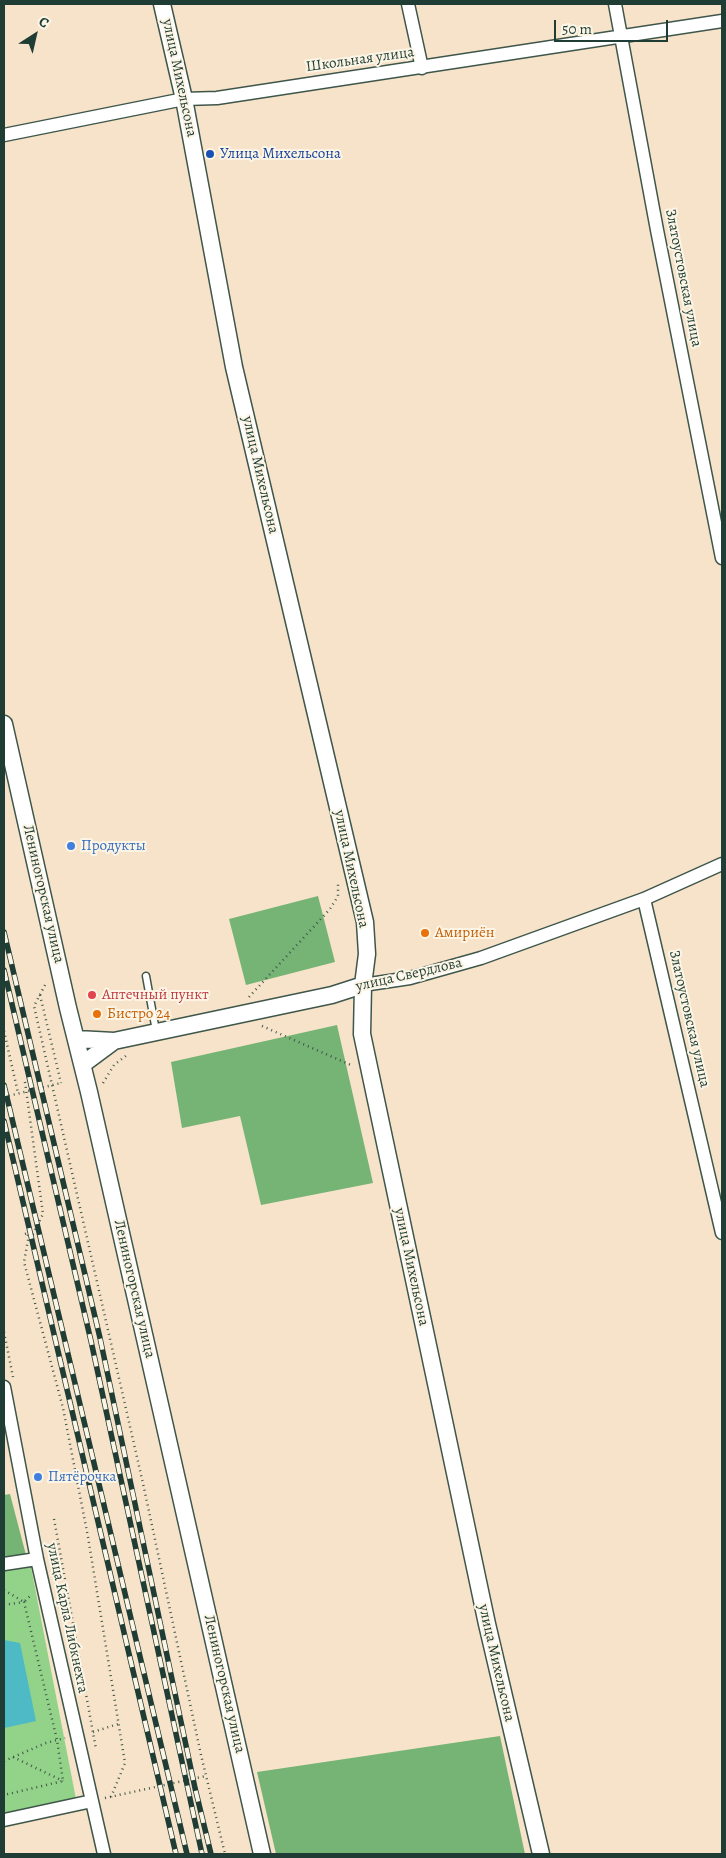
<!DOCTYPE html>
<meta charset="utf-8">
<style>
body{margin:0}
#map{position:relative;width:726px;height:1858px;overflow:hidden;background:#f7e3ca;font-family:Alegreya,serif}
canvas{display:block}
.frame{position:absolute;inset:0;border:5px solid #1f3d34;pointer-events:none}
.north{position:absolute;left:10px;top:10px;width:50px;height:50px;-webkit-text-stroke:4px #fcf5e5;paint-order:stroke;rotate:35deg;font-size:14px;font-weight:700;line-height:20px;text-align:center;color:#1f3d34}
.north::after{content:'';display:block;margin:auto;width:18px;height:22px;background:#1f3d34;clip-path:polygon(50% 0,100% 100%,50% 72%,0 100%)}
.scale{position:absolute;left:554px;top:20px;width:114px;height:22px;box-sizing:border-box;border:2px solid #1f3d34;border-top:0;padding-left:6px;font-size:15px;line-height:18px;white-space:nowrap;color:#1f3d34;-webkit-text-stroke:4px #fcf5e5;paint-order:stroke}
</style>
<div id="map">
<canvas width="726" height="1858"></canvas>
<div class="frame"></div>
<div class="north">С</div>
<div class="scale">50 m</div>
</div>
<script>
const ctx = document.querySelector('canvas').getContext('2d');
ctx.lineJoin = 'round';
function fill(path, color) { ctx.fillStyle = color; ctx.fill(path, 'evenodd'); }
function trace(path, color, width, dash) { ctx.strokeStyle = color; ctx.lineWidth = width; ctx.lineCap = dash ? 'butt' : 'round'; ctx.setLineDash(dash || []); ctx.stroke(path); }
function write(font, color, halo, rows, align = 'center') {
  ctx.font = font + ' Alegreya,serif'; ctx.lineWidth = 4; ctx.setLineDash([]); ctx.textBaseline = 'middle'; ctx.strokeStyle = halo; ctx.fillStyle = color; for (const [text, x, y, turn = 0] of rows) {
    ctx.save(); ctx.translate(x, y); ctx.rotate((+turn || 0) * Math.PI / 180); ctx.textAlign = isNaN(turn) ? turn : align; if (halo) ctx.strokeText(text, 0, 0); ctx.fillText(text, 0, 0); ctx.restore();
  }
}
const green = new Path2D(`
 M 30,1562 L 76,1799 L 4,1813 L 4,1567 Z`);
const forest = new Path2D(`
 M 318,896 L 335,962 L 246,985 L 229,919 Z
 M 337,1025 L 373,1183 L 261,1205 L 240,1116 L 182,1128 L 171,1062 Z
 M 10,1494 L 26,1555 L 4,1558 L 4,1495 Z
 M 500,1736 L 525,1854 L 276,1854 L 257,1772 Z`);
const water = new Path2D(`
 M 4,1640 L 20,1643 L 36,1721 L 4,1728 Z`);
const path = new Path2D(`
 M 45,985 L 34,1006 L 144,1488 L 201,1755 L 225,1854
 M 40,995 L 61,1083
 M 249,997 L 330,909 L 338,896 L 338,881
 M 262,1026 L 353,1066
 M 4,1031 L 18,1093
 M 25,1082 L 43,1214 L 29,1242
 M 103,1083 L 114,1065 L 127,1055
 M 25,1234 L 28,1233 L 28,1240 L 24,1262 L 63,1408 L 88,1537 L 125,1763 L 111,1797
 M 4,1332 L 13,1377
 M 54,1519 L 96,1749
 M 4,1590 L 24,1602 L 30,1596
 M 4,1605 L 24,1602 L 57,1740 L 63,1781 L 4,1795
 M 93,1732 L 118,1724
 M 13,1757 L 63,1781
 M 4,1761 L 46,1743 L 65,1738
 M 105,1798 L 206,1776`);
const service = new Path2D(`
 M 146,976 L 156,1031`);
const minor = new Path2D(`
 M 408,4 L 422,68
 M 615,4 L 657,230 L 722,558
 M 4,135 L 184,99 L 217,98 L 722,21
 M 644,899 L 722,1233
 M 363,985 L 410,978 L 481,958 L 644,899 L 722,864
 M 4,1387 L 37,1559 L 104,1854
 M 4,1564 L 37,1559
 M 4,1820 L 92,1801`);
const tertiary = new Path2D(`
 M 162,4 L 184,99 L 234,367 L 365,922 L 367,954 L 363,985 L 362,1034 L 487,1624 L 541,1854
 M 4,724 L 68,1008 L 89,1092 L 262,1854
 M 77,1039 L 114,1041 L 332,995 L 363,985
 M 83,1064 L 114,1041`);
const rail = new Path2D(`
 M 4,932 L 100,1338 L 195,1788 L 211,1854
 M 4,970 L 91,1341 L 202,1854
 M 4,1085 L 187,1854
 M 4,1121 L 176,1854`);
const pathBridge = new Path2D(`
 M 4,1097 L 61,1083`);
const markers = [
 [210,154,5,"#1a4fb4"],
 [71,846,5,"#3f7fe0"],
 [425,933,5,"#e8710a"],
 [92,995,5,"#e0444e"],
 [97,1014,5,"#e8710a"],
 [38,1477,5,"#3f7fe0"]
];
const streetNames = [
 ["Школьная улица",360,60,-8],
 ["улица Михельсона",179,78,78],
 ["Златоустовская улица",683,278,79],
 ["улица Михельсона",260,475,77],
 ["улица Михельсона",351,869,78],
 ["Лениногорская улица",43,894,77],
 ["улица Свердлова",409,975,-13],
 ["Златоустовская улица",689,1019,77],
 ["улица Михельсона",411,1267,78],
 ["Лениногорская улица",134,1289,77],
 ["улица Карла Либкнехта",67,1618,78],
 ["улица Михельсона",496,1663,77],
 ["Лениногорская улица",224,1684,77]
];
const transitNames = [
 ["Улица Михельсона",220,154]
];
const shopNames = [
 ["Продукты",81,846],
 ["Пятёрочка",48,1477]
];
const foodNames = [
 ["Амириён",435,933],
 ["Бистро 24",107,1014]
];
const healthNames = [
 ["Аптечный пункт",102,995]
];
fill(green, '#93d289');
fill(forest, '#76b475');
fill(water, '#4dbac5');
trace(service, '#3f564a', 9);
trace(minor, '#3f564a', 15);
trace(tertiary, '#3f564a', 19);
trace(path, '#3f564a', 2.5, [1, 4]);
trace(service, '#fff', 6);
trace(minor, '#fff', 12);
trace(tertiary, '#fff', 16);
trace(rail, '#1f3d34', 5.5);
trace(rail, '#fcf5e5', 4, [11]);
trace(pathBridge, '#3f564a', 2.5, [1, 4]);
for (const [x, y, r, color] of markers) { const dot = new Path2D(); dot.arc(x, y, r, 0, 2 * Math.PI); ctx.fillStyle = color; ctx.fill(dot); trace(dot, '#fcf5e5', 2); }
write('15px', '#1f3d34', '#fcf5e5', streetNames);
write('15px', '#164399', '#fcf5e5', transitNames, 'left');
write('15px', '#366cbe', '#fcf5e5', shopNames, 'left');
write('15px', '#c56008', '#fcf5e5', foodNames, 'left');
write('15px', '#be3a42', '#fcf5e5', healthNames, 'left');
</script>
